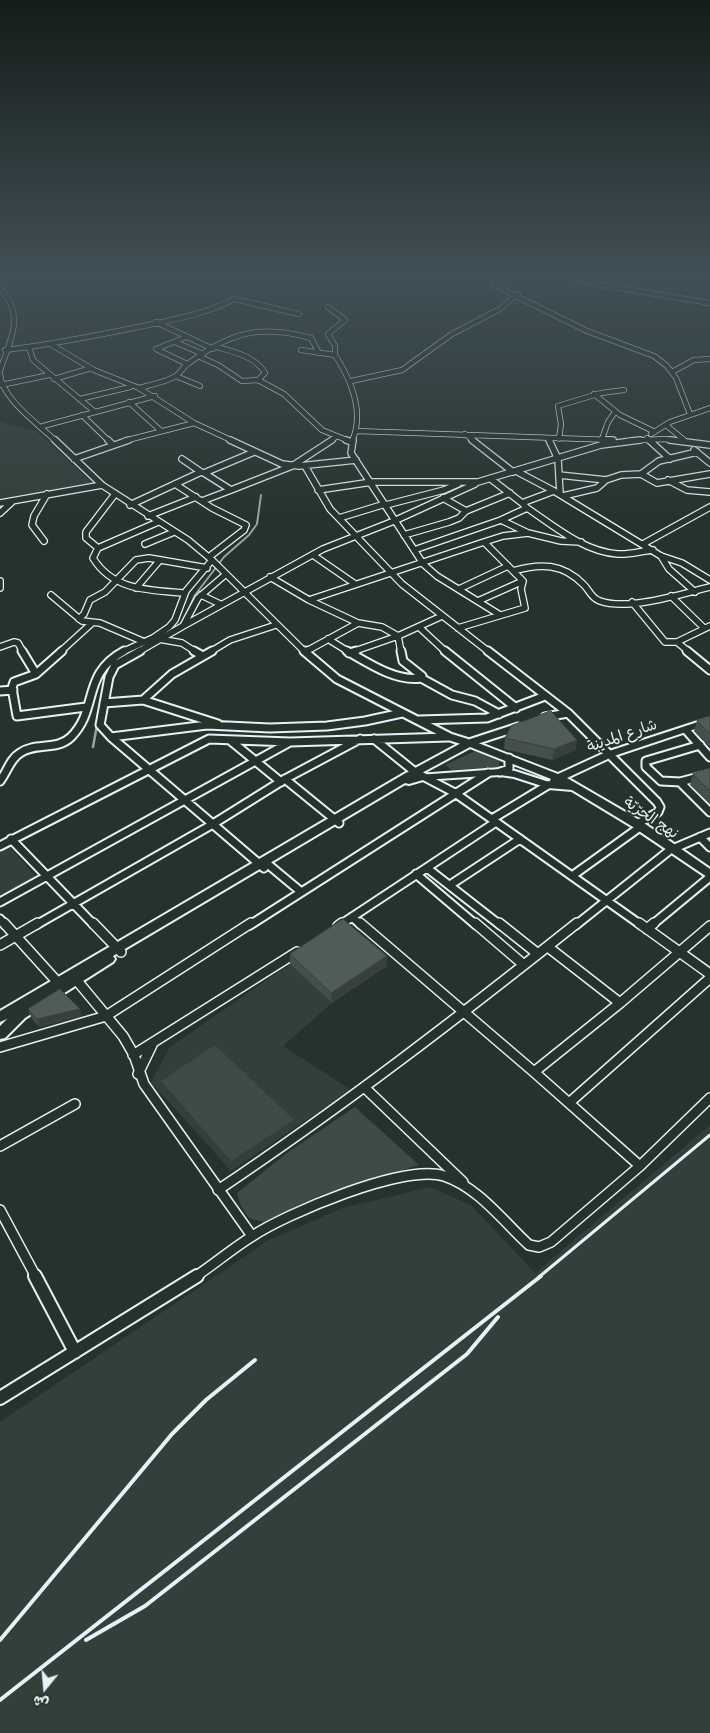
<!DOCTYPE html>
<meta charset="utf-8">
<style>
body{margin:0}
#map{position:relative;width:710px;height:1733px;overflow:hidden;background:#26332d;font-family:Delius,"Playpen Sans Arabic",sans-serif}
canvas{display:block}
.north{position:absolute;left:20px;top:1663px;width:50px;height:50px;-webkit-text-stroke:4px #26332d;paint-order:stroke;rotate:197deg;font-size:14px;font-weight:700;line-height:20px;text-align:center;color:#e8f1f8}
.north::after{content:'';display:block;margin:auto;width:18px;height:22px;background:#e8f1f8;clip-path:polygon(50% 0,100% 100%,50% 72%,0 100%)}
</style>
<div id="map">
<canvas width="710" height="1733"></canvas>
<div class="north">ش</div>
</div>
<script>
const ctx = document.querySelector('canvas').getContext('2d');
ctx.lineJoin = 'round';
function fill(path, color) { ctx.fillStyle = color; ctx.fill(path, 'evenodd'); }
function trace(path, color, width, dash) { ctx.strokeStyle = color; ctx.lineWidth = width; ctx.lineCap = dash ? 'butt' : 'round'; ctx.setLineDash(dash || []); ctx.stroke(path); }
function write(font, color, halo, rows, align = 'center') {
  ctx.font = font + ' Delius,"Playpen Sans Arabic",sans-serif'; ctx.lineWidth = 4; ctx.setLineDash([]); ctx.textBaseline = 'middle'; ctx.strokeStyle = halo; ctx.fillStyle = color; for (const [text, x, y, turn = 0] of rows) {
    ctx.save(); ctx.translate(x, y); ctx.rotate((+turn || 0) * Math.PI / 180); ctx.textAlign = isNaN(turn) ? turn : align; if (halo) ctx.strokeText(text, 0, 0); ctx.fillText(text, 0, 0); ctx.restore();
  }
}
const built = new Path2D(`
 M 0,422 L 36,431 L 97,487 L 0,504 Z
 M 8,845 L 36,877 L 0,896 L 0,849 Z
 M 290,964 L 332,1003 L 283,1046 L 351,1090 L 231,1171 L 151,1082 L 170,1047 Z
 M 710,1125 L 710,1733 L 0,1733 L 0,1422 L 269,1240 L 343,1208 L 430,1187 L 471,1205 L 535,1273 Z`);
const green = new Path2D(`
 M 475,751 L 500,759 L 498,767 L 452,770 L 445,765 Z
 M 215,1045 L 294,1120 L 231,1161 L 161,1081 Z
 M 355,1107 L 419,1165 L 318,1196 L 264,1222 L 249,1218 L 241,1206 L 237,1193 L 287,1153 Z`);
const streamFar1 = new Path2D(`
 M 188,611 L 195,595 L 224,557 L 249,535 L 257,524 L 261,495`);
const stream = new Path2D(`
 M 106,675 L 109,667 L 114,663
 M 93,747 L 97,725`);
const streetFar4 = new Path2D(`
 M 571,277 L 601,285 L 710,303
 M 494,285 L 587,331 L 654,356 L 667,366 L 676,378 L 690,414
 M 0,288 C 26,317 10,339 0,371
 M 328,307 L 345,320 L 328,334 L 335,346 L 335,355
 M 156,322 L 213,349
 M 175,342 L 203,354
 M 52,345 L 94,370 L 139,388
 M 29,347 L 33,360 L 95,412
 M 217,347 C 234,352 255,356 265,373 L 258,380 L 284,394 L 322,430 L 349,441
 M 5,350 C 50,345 94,336 138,327 C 171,320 204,315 234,299 L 299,314
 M 301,350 L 335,355 C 351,380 365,412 352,441
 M 198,356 L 218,365 L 242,381 L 258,380
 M 185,363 L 156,349 L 186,337
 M 672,372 L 694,360 L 710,359
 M 0,374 C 2,399 38,424 56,441
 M 176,376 L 200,386
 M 54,379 L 88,369
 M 351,381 L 402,370 L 452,334 L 500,309 L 518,294
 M 1,385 L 49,375
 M 594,394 L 620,415 L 653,431
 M 80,399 L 130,387
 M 129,402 L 160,430
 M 82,415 L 109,441
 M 194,423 L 139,388 C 150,385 166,382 176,376 C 180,373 184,366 189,363 C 231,332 260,324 311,338 L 319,353
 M 666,425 L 684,440
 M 43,426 L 155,396
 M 356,431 L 613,440
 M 465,434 L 474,441
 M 651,434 L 670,422 L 710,408
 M 647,438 L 650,441
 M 549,439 L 550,441
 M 559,439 L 561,424 L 558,406 L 601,393 L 624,390
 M 602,439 L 608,422 L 615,412
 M 124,441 L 194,423 L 233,441
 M 330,441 L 336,437
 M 627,441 L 664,439 L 679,441`);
const streetFar3 = new Path2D(`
 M 55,440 L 102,485 L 188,540 L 212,560 L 305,652
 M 108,440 L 112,444
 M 230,440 L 282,464 L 299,466 L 356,460
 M 346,440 L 351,442
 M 353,440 L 351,453 L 422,562
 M 472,440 L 513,472
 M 549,440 L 558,459 L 560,494
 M 602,440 L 613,440
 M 649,440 L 670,459
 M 670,440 L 710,445
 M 694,450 L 710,463
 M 74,459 L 129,440
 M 182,459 L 201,472
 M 305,466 L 330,509 L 402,584 L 489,652
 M 516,471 L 554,491 L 522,503 L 527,508 L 501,520 L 528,533 L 503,536 L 484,542 L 513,571 C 540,563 563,563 584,585 C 589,590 592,599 600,601 C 628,611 681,594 710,587
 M 204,473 L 231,490 L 292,466 L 332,440
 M 641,474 L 659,461 L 697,452
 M 559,475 L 606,480 L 621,475 L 641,474 L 657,483 L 710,474
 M 491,479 L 522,503
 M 668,480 L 687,490 L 710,492
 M 175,484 L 212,508 L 246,525 L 244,530 L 209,557
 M 318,490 L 372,482 L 478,482 L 601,445 L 640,440
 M 554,491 L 661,556 L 682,563 L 710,580
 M 115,494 L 86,532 L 86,538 L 98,548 L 93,558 C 113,591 150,590 185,593
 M 563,496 L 597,488 L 606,480
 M 443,498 L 466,511
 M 202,501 L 231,490
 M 0,503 L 102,485
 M 130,505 L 201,472 L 204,473 L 254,452
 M 386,505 L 444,490 L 458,484
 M 527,508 C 554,526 584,552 618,554 C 629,555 641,551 653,550
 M 0,513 L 13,501
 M 148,516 L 196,497
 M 339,518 L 385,504
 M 528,533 L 561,541 L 581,542
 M 404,535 L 449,522 L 459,518 L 466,511 L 510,493
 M 44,541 L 32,525 L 34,516 L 47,494
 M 145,544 L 174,532
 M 643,544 L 710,507
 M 98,548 L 158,522
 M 414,550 L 501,520
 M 313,555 L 355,584
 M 661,556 L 669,569 L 695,592
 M 421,562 L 437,576 L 500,615
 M 270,577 L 309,600 L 358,623 L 305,652
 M 0,581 L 0,588
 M 136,588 L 160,560
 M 459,589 L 508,566
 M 51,595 L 82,621 L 100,623 L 142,641
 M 201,595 L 220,604
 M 671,596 L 704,628
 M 309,600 L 484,542
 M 478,601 L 523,581
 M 632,602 L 665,642 L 677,642 L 689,652
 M 79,619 L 84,614 L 90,600 L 105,592 L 136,560 L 149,558 L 207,568
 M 358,623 L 382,627 L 398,636 L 401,652
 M 183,626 L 323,549 L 394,521 L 475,484
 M 419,627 L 446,652
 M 458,628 L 525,608 L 521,589 L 523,581 L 513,571
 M 159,639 L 182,643 L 196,652
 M 328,639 L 349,652
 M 677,642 L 710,626
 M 0,647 L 14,642 L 18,643 L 23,652
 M 60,652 L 92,623
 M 122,652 L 153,638 L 169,627 L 175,620 L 186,591 L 212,560
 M 138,652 L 183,626 L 198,598 L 226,574
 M 210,652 L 230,640 L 276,625
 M 352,652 L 398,636 L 442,616`);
const streetFar2 = new Path2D(`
 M 22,651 L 36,674
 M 62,651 L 36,674 L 14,682 L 12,688 L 17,716 L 86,707
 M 140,651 L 115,665 L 109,677 L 100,725 L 111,737 L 207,725 L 270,728 L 327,726 L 365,721 L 402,713
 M 194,651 L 203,656
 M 212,651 L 172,674 L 143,700 L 218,724
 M 304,651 L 337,679 L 450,737 L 469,743 L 518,727
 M 347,651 C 368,663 396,682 421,678 L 422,676 L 403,661 L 401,651
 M 445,651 L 516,708
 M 488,651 L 568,713 L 657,802 L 660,807 L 658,812 L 637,824
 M 687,651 L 710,670
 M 305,652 L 307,651
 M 349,653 L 356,651
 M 421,678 L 452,695 L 475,701 L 499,714
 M 0,691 L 13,690
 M 104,703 L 143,700
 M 545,717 L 568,713
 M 419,720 L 487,718 L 545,696
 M 686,730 L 710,757
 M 111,737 L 264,868
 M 374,739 L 415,772 L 455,793 L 641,925
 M 231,741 L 281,782
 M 500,772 L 509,769 L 509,758
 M 710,774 L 680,782 L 710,812
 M 285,779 L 339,823
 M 0,781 C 7,772 10,759 20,753 C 35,742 57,751 71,737 C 99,709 81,674 124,651
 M 681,782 L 661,781 L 646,767 L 646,761 L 700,745
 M 492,819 L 548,785
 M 700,837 L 710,847
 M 11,839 L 94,925
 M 0,846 L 209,739 L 290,742 L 448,737
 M 264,861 L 300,891
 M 427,868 L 500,925
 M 416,874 L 476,925
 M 572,876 L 640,827
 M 450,885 L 520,839
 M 0,902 L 290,742
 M 352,917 L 361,925
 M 0,919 L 5,925
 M 36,925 L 213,824 L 285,779 L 360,739
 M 250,925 L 488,773
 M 340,925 L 496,822
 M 576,925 L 670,850 L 710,833
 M 652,925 L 710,877`);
const streetFar1 = new Path2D(`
 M 4,923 L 61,986
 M 93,923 L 121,952
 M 360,923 L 534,1072 L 640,1166
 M 475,923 L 524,965
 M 499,923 L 538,954
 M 639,923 L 710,974
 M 338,926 L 342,923
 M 647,929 L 654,923
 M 0,945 L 38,923
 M 548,947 L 620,1003
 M 74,977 L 123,1036 L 134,1055 L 144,1084 L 252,1236
 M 0,1047 L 106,1016 L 251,923
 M 133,1055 L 297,952
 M 534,1072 L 620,1003 L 710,926
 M 138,1074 L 152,1045
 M 364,1087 L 463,1182
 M 569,1103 L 710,978
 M 0,1146 L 75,1104
 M 218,1190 C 342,1107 460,1016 577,923
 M 0,1210 L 36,1277
 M 195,1277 C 214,1264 232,1249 251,1237 C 285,1214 405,1163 444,1176 C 478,1187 503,1221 529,1245 L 539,1247 L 551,1242 L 640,1166 L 710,1098`);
const street = new Path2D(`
 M 35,1276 L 75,1352
 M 0,1398 L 197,1276`);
const secondary = new Path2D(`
 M 710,718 L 710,724 L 614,756 L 567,778 L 641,821 L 710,869 L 710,879 L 633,827 L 572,790 L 548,788 L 514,777 L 500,775 L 423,780 L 409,784 L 405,783 L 113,956 L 115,959 L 113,962 L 25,1018 L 5,1038 L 0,1039 L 0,1026 L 7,1019 L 0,1022 L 0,1011 L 404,774 L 465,741 L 473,741 L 558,774 L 606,752 ZM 470,747 L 551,779 L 549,782 L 515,771 L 500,769 L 418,775 Z`);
const railFar1 = new Path2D(`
 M 539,1277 L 710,1135`);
const rail = new Path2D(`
 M 0,1640 L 172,1434 L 206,1400 L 255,1360
 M 86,1640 L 145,1606 L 467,1354 L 498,1317
 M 0,1700 L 541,1276`);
const wall = new Path2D(`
 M 710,716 L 710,747 L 694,731 L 697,721 Z
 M 505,738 L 576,750 L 552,760 L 504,749 Z
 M 710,769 L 710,804 L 690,785 L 693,774 Z
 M 290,954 L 387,956 L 387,966 L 332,1003 L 290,964 Z
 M 28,1009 L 82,1016 L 39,1027 L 31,1017 Z`);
const shadedWall = new Path2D(`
 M 577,740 L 576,750 L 552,760 L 554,749 Z
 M 387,956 L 387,966 L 332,1003 L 331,993 Z
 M 80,1009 L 82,1016 L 39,1027 L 37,1019 Z`);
const building = new Path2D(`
 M 551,711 L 577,740 L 554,749 L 505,738 L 511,726 Z
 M 710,716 L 710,734 L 697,721 Z
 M 710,769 L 710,791 L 693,774 Z
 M 343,919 L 387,956 L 331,993 L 290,954 Z
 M 60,989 L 80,1009 L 37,1019 L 28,1009 Z`);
const streetNames = [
 ["شارع المدينة",622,736,-19],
 ["نهج الحرّيّة",651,818,34]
];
fill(built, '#333f3a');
fill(green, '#3e4b47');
trace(streamFar1, '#98a3a5', 2);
trace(stream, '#98a3a5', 2.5);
trace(streetFar4, '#e8f1f8', 6);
trace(streetFar3, '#e8f1f8', 8);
trace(streetFar2, '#e8f1f8', 11);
trace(streetFar1, '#e8f1f8', 12);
trace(street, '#e8f1f8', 16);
trace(secondary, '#e8f1f8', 4);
trace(streetFar4, '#26332d', 4.5);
trace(streetFar3, '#26332d', 5.5);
trace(streetFar2, '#26332d', 7);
trace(streetFar1, '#26332d', 9);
trace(street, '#26332d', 12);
fill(secondary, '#26332d');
trace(railFar1, '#e8f1f8', 3);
trace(rail, '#e8f1f8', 4);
fill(wall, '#454f4d');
fill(shadedWall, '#38403e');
fill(building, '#505c59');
trace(building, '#38403e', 1);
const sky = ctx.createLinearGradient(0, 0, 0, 520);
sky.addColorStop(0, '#151c19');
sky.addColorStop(0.53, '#415057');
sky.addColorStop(1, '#41505700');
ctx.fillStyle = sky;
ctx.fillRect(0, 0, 710, 520);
write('15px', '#e8f1f8', '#26332d', streetNames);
</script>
